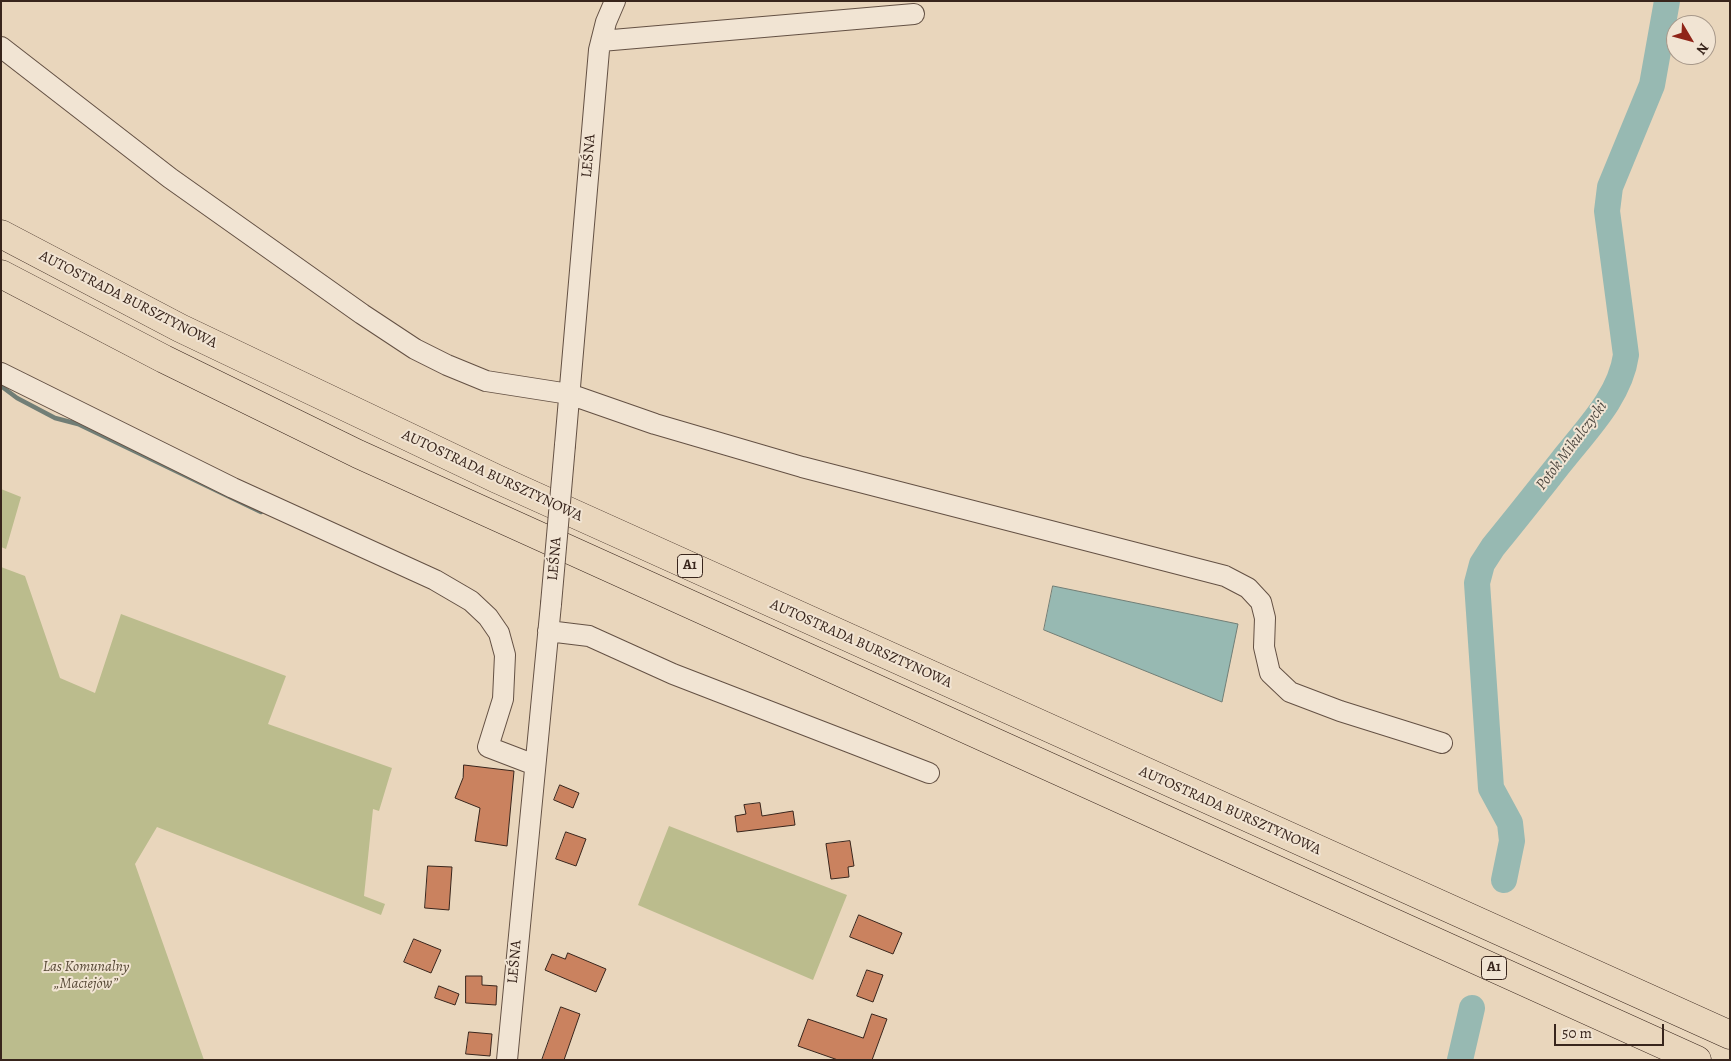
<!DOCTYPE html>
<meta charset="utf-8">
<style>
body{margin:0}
#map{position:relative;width:1731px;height:1061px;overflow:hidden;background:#e9d6bc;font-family:Alegreya,serif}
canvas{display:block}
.frame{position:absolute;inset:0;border:2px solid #38251c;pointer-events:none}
.north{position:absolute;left:1666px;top:15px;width:50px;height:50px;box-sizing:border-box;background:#f1e4d3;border:1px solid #a7988a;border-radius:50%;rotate:127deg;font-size:14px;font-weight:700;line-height:20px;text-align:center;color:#38251c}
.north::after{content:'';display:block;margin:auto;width:18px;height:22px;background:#8f2418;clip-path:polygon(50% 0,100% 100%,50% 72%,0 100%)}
.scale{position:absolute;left:1554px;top:1024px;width:110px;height:22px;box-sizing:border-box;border:2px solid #38251c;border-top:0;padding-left:6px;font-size:15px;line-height:18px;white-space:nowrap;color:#38251c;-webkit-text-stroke:4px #f1e4d3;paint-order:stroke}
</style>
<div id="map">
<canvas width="1731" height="1061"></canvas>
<div class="frame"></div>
<div class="north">N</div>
<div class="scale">50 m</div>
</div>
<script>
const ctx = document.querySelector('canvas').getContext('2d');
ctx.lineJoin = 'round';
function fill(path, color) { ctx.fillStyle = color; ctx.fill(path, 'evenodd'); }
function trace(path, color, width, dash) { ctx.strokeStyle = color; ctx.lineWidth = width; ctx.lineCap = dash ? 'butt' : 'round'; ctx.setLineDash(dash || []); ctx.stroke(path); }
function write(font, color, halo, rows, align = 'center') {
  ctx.font = font + ' Alegreya,serif'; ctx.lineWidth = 4; ctx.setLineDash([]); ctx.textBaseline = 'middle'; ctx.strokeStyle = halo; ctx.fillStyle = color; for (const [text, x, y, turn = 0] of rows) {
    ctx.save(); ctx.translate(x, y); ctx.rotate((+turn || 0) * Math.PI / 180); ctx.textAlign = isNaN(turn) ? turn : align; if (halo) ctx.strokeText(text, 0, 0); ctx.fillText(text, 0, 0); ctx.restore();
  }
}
const green = new Path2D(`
 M 1,489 L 21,497 L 6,549 L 1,547 Z
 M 1,567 L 25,576 L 60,678 L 95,693 L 121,614 L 286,676 L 268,724 L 392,768 L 379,811 L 373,809 L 364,896 L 385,904 L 381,915 L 157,827 L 135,864 L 204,1060 L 1,1060 Z
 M 669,826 L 847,895 L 813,980 L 638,905 Z`);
const water = new Path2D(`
 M 1053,586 L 1238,624 L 1222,702 L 1044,630 Z`);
const stream = new Path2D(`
 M 1,386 L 17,398 L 55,418 L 78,424 L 261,512`);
const river = new Path2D(`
 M 1504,880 L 1512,841 L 1510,823 L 1491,788 L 1477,583 L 1482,564 L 1493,547 C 1516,519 1538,491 1561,462 C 1586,430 1620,397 1626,355 L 1607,211 L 1610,187 L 1652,85 L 1667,1
 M 1460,1060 L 1472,1008`);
const building = new Path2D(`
 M 464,765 L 514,771 L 507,846 L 475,841 L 480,808 L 455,798 L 463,778 Z
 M 560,785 L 579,793 L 573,808 L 554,800 Z
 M 760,803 L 762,816 L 793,811 L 795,825 L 737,832 L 735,816 L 746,814 L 744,805 Z
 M 566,832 L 586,839 L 576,866 L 556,859 Z
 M 850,841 L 854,866 L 848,867 L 849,877 L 831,879 L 826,844 Z
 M 428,866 L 452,867 L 449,910 L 425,908 Z
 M 859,915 L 902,933 L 893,954 L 850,937 Z
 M 414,939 L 441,950 L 431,973 L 404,962 Z
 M 568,953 L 606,969 L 596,992 L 545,970 L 552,954 L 565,959 Z
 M 867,970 L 883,975 L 873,1002 L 857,996 Z
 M 466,976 L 482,976 L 482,985 L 497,986 L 496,1005 L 466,1003 Z
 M 439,986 L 459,994 L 455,1005 L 435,998 Z
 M 561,1007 L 580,1014 L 564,1060 L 542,1060 Z
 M 872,1014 L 887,1019 L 872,1060 L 838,1060 L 798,1046 L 808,1019 L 863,1038 Z
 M 469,1032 L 492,1034 L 490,1056 L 466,1054 Z`);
const minor = new Path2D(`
 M 601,41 L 914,14
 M 1,47 L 170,178 L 362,314 L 415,349 L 447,365 L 486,381 L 569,394 L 655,424 L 802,467 L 1225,576 L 1248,588 L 1261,602 L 1265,618 L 1264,647 L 1270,673 L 1290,692 L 1340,711 L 1442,743
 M 1,373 L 233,488 L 435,580 L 471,601 L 488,617 L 499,633 L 505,655 L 503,699 L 488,747 L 535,765
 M 565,445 L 599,50 L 606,22 L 615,1
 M 548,631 L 589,636 L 673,674 L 929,773
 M 507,1060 L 551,604`);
const highway = new Path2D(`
 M 1,234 L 180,328 L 497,479 L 1730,1035
 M 1,274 L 164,359 L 358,454 L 1697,1060`);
const minorBridge = new Path2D(`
 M 551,604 L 565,445`);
const shields = [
 [690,566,25],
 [1494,968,25]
];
const shieldNames = [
 ["A1",690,566],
 ["A1",1494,968]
];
const streetNames = [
 ["LEŚNA",589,156,-85],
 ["AUTOSTRADA BURSZTYNOWA",128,300,27],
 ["AUTOSTRADA BURSZTYNOWA",492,476,25],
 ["LEŚNA",555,559,-85],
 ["AUTOSTRADA BURSZTYNOWA",861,644,24],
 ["AUTOSTRADA BURSZTYNOWA",1230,811,24],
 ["LEŚNA",515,962,-85]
];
const parkNames = [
 ["Las Komunalny",86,967],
 ["„Maciejów”",86,984]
];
const waterNames = [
 ["Potok Mikulczycki",1572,446,-53]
];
fill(green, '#bbbc8d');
fill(water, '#97b9b2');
trace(water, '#717e76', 1);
trace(stream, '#717e76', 4.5);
trace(river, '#97b9b2', 26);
fill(building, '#ca825f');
trace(building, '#38251c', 1);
trace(minor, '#645144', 22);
trace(highway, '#38251c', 29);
trace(minor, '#f1e4d3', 20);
trace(highway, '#e9d6bc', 28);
trace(minorBridge, '#645144', 22, []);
trace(minorBridge, '#f1e4d3', 20);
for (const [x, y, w] of shields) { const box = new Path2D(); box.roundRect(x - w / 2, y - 11.5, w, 23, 4); ctx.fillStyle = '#f1e4d3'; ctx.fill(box); trace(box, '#38251c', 1); }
write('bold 14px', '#38251c', null, shieldNames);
write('15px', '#38251c', '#f1e4d3', streetNames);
write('italic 15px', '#594b38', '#f1e4d3', parkNames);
write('italic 16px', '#504a42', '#f1e4d3', waterNames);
</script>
